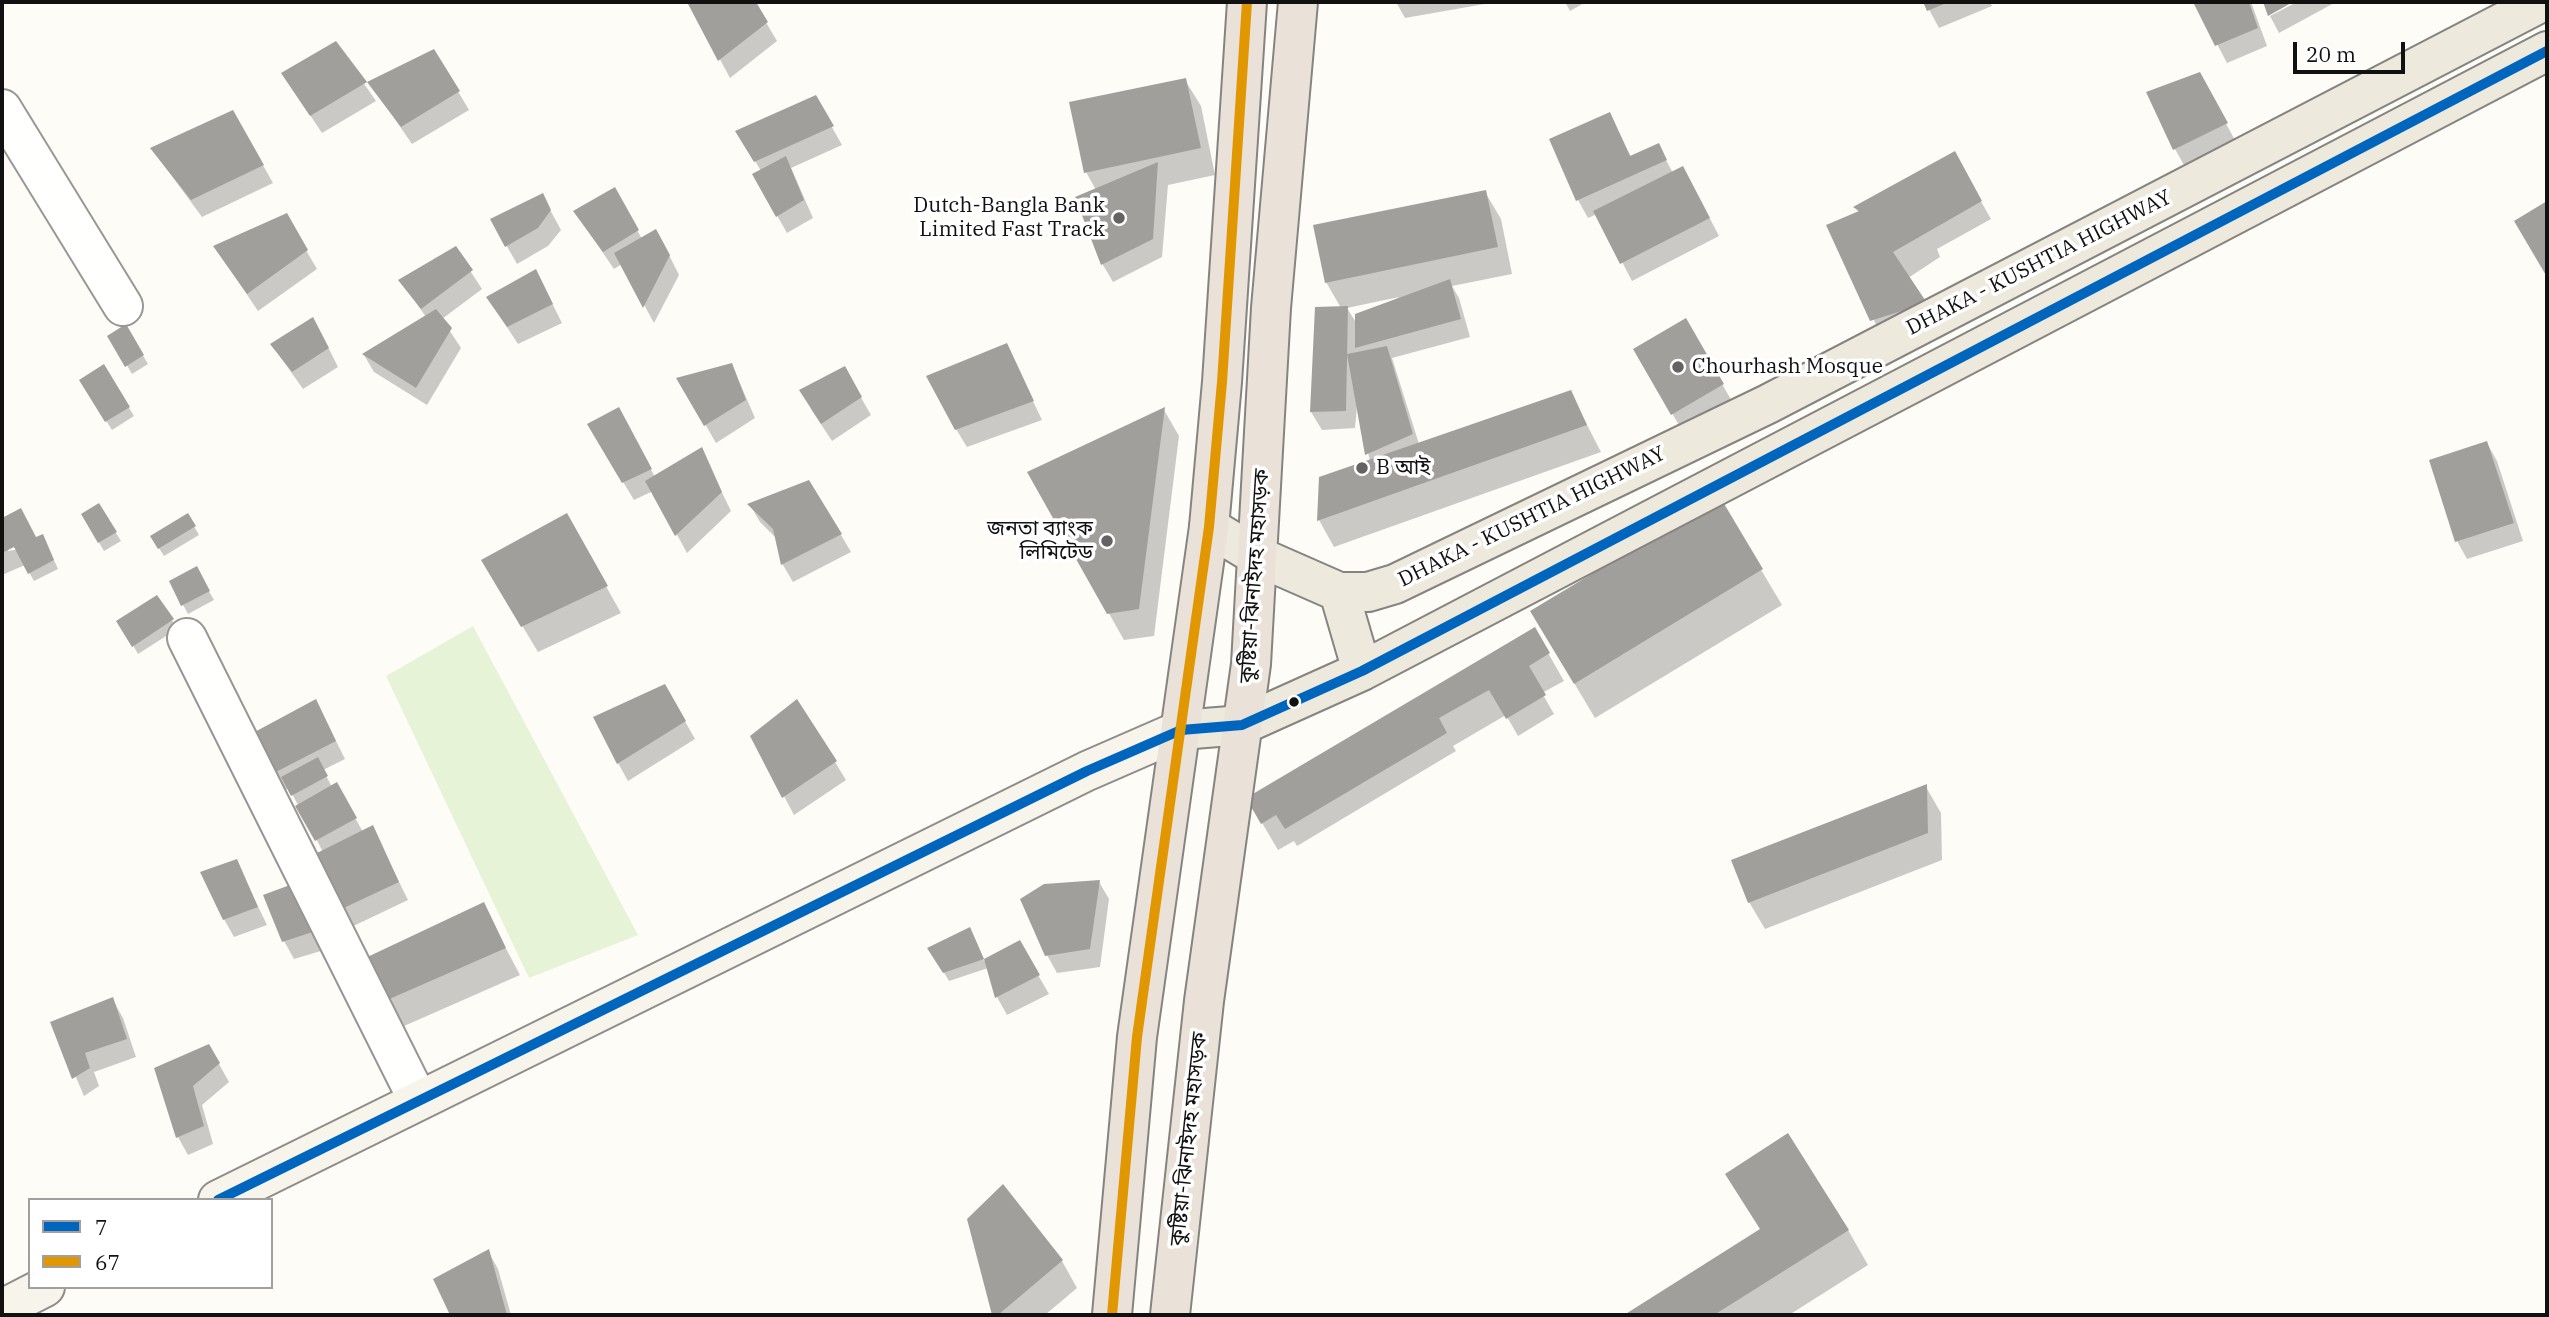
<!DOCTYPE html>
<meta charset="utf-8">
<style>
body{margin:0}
#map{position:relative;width:2549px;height:1317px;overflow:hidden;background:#fdfcf7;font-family:"IBM Plex Serif",serif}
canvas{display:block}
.frame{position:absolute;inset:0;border:4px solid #111;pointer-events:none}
.legend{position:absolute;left:28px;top:1198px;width:245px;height:91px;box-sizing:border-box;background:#fff;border:2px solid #a0a0a0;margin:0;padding:9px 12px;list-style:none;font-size:21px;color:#111}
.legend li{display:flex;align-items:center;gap:14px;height:35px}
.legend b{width:35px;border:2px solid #a0a0a0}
.scale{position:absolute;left:2293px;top:42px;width:112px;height:32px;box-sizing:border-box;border:4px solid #111;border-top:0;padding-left:9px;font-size:21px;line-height:24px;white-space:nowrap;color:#111;-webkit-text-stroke:5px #fff;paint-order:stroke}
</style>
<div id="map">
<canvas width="2549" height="1317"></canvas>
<div class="frame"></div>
<ul class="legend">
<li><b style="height:9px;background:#0065bd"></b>7</li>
<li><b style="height:9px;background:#e09702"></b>67</li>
</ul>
<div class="scale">20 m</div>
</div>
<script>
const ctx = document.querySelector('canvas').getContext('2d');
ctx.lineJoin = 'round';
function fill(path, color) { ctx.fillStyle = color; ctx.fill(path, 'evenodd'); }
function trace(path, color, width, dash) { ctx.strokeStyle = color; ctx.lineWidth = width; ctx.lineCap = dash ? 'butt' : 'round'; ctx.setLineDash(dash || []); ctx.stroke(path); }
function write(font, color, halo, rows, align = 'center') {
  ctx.font = font + ' "IBM Plex Serif","Noto Sans Bengali",serif'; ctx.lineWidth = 7; ctx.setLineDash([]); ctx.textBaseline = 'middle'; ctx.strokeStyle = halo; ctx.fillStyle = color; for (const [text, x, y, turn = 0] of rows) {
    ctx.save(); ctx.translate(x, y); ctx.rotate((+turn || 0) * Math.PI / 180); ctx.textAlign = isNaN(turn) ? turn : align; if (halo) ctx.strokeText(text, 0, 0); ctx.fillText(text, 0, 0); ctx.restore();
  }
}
const green = new Path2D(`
 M 473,626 L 638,935 L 529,978 L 386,676 Z`);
const shadow = new Path2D(`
 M 689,2 L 754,2 L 777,41 L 730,78 Z
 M 1396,2 L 1496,2 L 1405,18 Z
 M 1565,2 L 1586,2 L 1570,11 Z
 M 1925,2 L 1990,2 L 1992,6 L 1939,28 Z
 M 2195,2 L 2251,2 L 2267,46 L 2227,63 Z
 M 2297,2 L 2336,2 L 2279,33 L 2270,16 Z
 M 336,43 L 376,101 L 322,133 L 294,91 Z
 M 434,51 L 469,110 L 412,144 L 370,83 Z
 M 2199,74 L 2236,142 L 2185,167 L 2175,149 Z
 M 1185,80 L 1201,106 L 1215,175 L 1168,185 L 1162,257 L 1113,282 L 1103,265 L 1077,198 L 1096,190 L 1086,172 Z
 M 815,97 L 842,145 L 791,168 L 813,218 L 787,233 L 754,175 L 761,171 L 738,132 Z
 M 233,112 L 273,183 L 202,217 L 152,149 Z
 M 1610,114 L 1631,157 L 1658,145 L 1673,173 L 1693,186 L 1719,236 L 1632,281 L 1597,214 L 1588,218 L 1578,200 L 1551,140 Z
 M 1954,154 L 1991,219 L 1937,249 L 1940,257 L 1908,278 L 1926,304 L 1887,347 L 1828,226 L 1859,213 L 1856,208 Z
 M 614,189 L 642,239 L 666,249 L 679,275 L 654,323 L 622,264 L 614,269 L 575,212 Z
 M 1485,192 L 1501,219 L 1512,274 L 1452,286 L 1459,298 L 1470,337 L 1392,358 L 1419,444 L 1570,392 L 1601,452 L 1334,547 L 1319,520 L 1370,461 L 1357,406 L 1355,428 L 1322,430 L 1311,412 L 1341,308 L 1326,282 ZM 1399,297 L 1357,324 L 1347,308 Z
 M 542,195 L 561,230 L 548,246 L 517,264 L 492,220 Z
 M 286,216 L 317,269 L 258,311 L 215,247 Z
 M 456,249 L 482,289 L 442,319 L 461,348 L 427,405 L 374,372 L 364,355 L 426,317 L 401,281 Z
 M 545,289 L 562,323 L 518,344 L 488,298 Z
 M 1685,320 L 1733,403 L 1683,432 L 1635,350 Z
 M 126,327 L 148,364 L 132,374 L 110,336 Z
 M 323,337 L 338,367 L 303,389 L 272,345 Z
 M 1006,345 L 1042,420 L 967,447 L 956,429 Z
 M 732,365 L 755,418 L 716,443 L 679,379 Z
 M 104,367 L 134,416 L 112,430 L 81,381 Z
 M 844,368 L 871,415 L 832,441 L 811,409 Z
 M 1164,410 L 1179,436 L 1154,636 L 1124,640 L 1029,472 Z
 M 589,425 L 628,427 L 655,477 L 701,450 L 731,511 L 687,553 L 653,491 L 634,500 Z
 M 2487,443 L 2497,461 L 2523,541 L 2467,559 L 2457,541 Z
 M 1719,499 L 1782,605 L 1595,718 L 1552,646 Z
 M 750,505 L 841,535 L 851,552 L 793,582 L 783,565 L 777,539 L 760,522 Z
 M 20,510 L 8,551 L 47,545 L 58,569 L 34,581 L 25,565 L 2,575 L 2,520 Z
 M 83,515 L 116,533 L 121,541 L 104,551 Z
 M 566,515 L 621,613 L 538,652 L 499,587 Z
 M 188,516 L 199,535 L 164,556 L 152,537 Z
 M 196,569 L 214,600 L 188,614 L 171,582 Z
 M 172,620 L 177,629 L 138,654 L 119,621 Z
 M 1535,630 L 1564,681 L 1542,693 L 1554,714 L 1518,736 L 1506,715 L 1453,746 L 1456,751 L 1297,846 L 1294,841 L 1278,850 L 1248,799 Z
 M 665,686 L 695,739 L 628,781 L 618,763 Z
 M 325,719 L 345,759 L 323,770 L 332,787 L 336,784 L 363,832 L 372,827 L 408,900 L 345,930 L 323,852 L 289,788 L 283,791 L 273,773 Z
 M 752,736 L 835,762 L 846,780 L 794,815 Z
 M 1926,787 L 1941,813 L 1942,860 L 1765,929 L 1749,902 Z
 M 236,861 L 267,925 L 234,937 L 224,919 Z
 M 1099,882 L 1109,899 L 1100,967 L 1057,973 L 1047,955 Z
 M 297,884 L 331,948 L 294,959 L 284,941 Z
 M 483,905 L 520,975 L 395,1030 L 379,1003 Z
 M 974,937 L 984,961 L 1019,942 L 1049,994 L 1007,1015 L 997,997 L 988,968 L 949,981 L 930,949 Z
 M 113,1000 L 123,1018 L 136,1057 L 94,1072 L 99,1086 L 84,1096 L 53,1023 Z
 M 209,1046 L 229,1082 L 202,1105 L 213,1144 L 188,1155 L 178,1137 L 156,1069 Z
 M 1727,1174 L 1848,1230 L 1868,1265 L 1789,1315 L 1627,1315 L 1761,1230 Z
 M 1003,1186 L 1062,1261 L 1077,1288 L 1045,1315 L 993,1315 L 969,1219 Z
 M 488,1251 L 498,1269 L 511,1315 L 452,1315 L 435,1280 Z`);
const building = new Path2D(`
 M 687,2 L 756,2 L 768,22 L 718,61 Z
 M 1923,2 L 1949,2 L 1927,11 Z
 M 2193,2 L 2249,2 L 2258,28 L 2215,46 Z
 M 2263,2 L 2293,2 L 2268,16 Z
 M 336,41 L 367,82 L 310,116 L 281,73 Z
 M 434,49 L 460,91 L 401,127 L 367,82 Z
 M 2200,72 L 2228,123 L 2173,150 L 2146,92 Z
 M 1186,78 L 1201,148 L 1084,173 L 1069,102 Z
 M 816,95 L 834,126 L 754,162 L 735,131 Z
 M 233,110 L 264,165 L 191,200 L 150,148 Z
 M 1610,112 L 1630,156 L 1659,143 L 1667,160 L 1576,201 L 1549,139 Z
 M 1955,151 L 1982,201 L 1893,252 L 1927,303 L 1870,321 L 1826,225 L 1859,211 L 1853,207 Z
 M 786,156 L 804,200 L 776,217 L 752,174 Z
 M 1158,162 L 1153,239 L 1101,265 L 1075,197 Z
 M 1683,166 L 1710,218 L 1620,264 L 1593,211 Z
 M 615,187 L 639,230 L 603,252 L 573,211 Z
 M 1486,190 L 1498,247 L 1325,283 L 1313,225 Z
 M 543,193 L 551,210 L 538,228 L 505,247 L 490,219 Z
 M 2547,201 L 2547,277 L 2514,221 Z
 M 287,213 L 308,250 L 247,294 L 213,246 Z
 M 656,229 L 670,255 L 643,308 L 614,253 Z
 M 456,246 L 473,270 L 421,309 L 398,280 Z
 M 536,269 L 553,304 L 507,327 L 486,297 Z
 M 1450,279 L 1461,319 L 1355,348 L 1355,314 Z
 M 1348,306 L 1346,411 L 1310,412 L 1315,307 Z
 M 436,309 L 452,328 L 416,388 L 362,354 Z
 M 313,317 L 329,348 L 292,372 L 270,344 Z
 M 1686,318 L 1724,384 L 1671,415 L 1633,349 Z
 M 126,324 L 144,355 L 125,367 L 107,336 Z
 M 1007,343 L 1034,401 L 955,430 L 926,376 Z
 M 1387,346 L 1413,434 L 1365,455 L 1347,354 Z
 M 732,363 L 746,400 L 704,426 L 676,378 Z
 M 104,364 L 130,407 L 105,422 L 79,380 Z
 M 845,366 L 862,397 L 821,424 L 799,390 Z
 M 1571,390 L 1587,425 L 1317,521 L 1319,477 Z
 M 619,407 L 652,469 L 622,483 L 587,424 Z
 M 1165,407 L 1139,609 L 1107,614 L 1027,472 Z
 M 2487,441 L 2514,523 L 2455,542 L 2429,460 Z
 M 702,447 L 722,492 L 675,536 L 645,481 Z
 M 809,480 L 842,534 L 781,565 L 773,529 L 747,504 Z
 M 1720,497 L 1763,569 L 1574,684 L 1530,611 Z
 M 99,503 L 117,532 L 98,543 L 81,514 Z
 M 21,508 L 36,537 L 43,534 L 54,560 L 28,574 L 14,547 L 2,553 L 2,518 Z
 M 188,513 L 196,526 L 158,549 L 150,536 Z
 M 567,513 L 608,586 L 521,627 L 481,560 Z
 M 197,566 L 210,591 L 181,606 L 169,581 Z
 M 157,595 L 174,619 L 132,647 L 116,621 Z
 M 1535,627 L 1550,653 L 1529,666 L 1546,695 L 1506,719 L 1489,690 L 1439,718 L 1447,733 L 1285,829 L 1276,815 L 1261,824 L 1246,798 Z
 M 665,684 L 686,721 L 617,764 L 593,717 Z
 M 316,699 L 336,741 L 272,774 L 251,734 Z
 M 797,699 L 837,761 L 782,798 L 750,736 Z
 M 318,757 L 328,776 L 291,796 L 281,777 Z
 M 337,782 L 357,818 L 315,841 L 295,806 Z
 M 1927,784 L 1928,833 L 1748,903 L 1731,860 Z
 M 373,825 L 399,882 L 333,913 L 307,858 Z
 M 237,859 L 258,907 L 223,920 L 200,872 Z
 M 1100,880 L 1090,949 L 1045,956 L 1020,899 L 1044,884 Z
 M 298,882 L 322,929 L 282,942 L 263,895 Z
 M 484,902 L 506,948 L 378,1004 L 361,960 Z
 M 970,927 L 984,959 L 943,973 L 927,948 Z
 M 1020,940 L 1040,975 L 995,998 L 984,959 Z
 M 113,997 L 127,1039 L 85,1053 L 90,1068 L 72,1079 L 50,1022 Z
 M 209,1044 L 220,1063 L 193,1086 L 204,1126 L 176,1138 L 154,1068 Z
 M 1788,1133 L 1849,1230 L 1714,1315 L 1624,1315 L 1760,1229 L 1725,1174 Z
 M 1003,1184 L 1063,1260 L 998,1315 L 992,1315 L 967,1219 Z
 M 489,1249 L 507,1315 L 450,1315 L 433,1279 Z`);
const street = new Path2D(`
 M 2,109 L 123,306
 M 187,638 L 418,1100`);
const secondary = new Path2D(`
 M 218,1200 L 1087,771 L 1181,730
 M 2,1309 L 45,1287`);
const primary = new Path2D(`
 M 1209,527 L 1257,556 L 1339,592 L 1362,671
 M 1339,592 L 1368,592 L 1395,584 L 1768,404 L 2542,2
 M 1181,730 L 1242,725 L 1362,671 L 2547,51`);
const highway = new Path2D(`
 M 1112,1315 L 1137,1037 L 1209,527 L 1222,382 L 1247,2
 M 1170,1315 L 1204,1001 L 1251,664 L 1271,308 L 1298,2`);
const bus1 = new Path2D(`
 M 218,1200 L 1087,771 L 1181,730 L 1242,725 L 1362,671 L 2547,51`);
const bus2 = new Path2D(`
 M 1112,1315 L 1137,1037 L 1209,527 L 1222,382 L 1247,2`);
const markers = [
 [1119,218,7,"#646362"],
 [1678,367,7,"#646362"],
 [1362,468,7,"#646362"],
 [1107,541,7,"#646362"],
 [1294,702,6,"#111"]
];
const poiNames = [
 ["Dutch-Bangla Bank",1105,206],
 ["Limited Fast Track",1105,230],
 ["Chourhash Mosque",1692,367,"left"],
 ["B আই",1376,468,"left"],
 ["জনতা ব্যাংক",1093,529],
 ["লিমিটেড",1093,553]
];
const streetNames = [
 ["DHAKA - KUSHTIA HIGHWAY",2039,263,-27],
 ["DHAKA - KUSHTIA HIGHWAY",1532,517,-26],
 ["কুষ্টিয়া-ঝিনাইদহ মহাসড়ক",1255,576,-86],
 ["কুষ্টিয়া-ঝিনাইদহ মহাসড়ক",1189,1139,-84]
];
fill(green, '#e7f3d7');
fill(shadow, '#0003');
fill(building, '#a19f9c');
trace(street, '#979795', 42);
trace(secondary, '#8e8d8b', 42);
trace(primary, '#858482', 42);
trace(highway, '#858482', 42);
trace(street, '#fffffe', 38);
trace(secondary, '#f6f4eb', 38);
trace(primary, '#ede9dc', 38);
trace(highway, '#eae1d8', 38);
trace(bus1, '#0065bd', 10);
trace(bus2, '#e09702', 10);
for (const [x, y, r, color] of markers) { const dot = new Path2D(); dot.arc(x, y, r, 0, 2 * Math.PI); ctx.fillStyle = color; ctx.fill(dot); trace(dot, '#fff', 2.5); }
write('21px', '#111', '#fff', poiNames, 'right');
write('21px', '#111', '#fff', streetNames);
</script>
